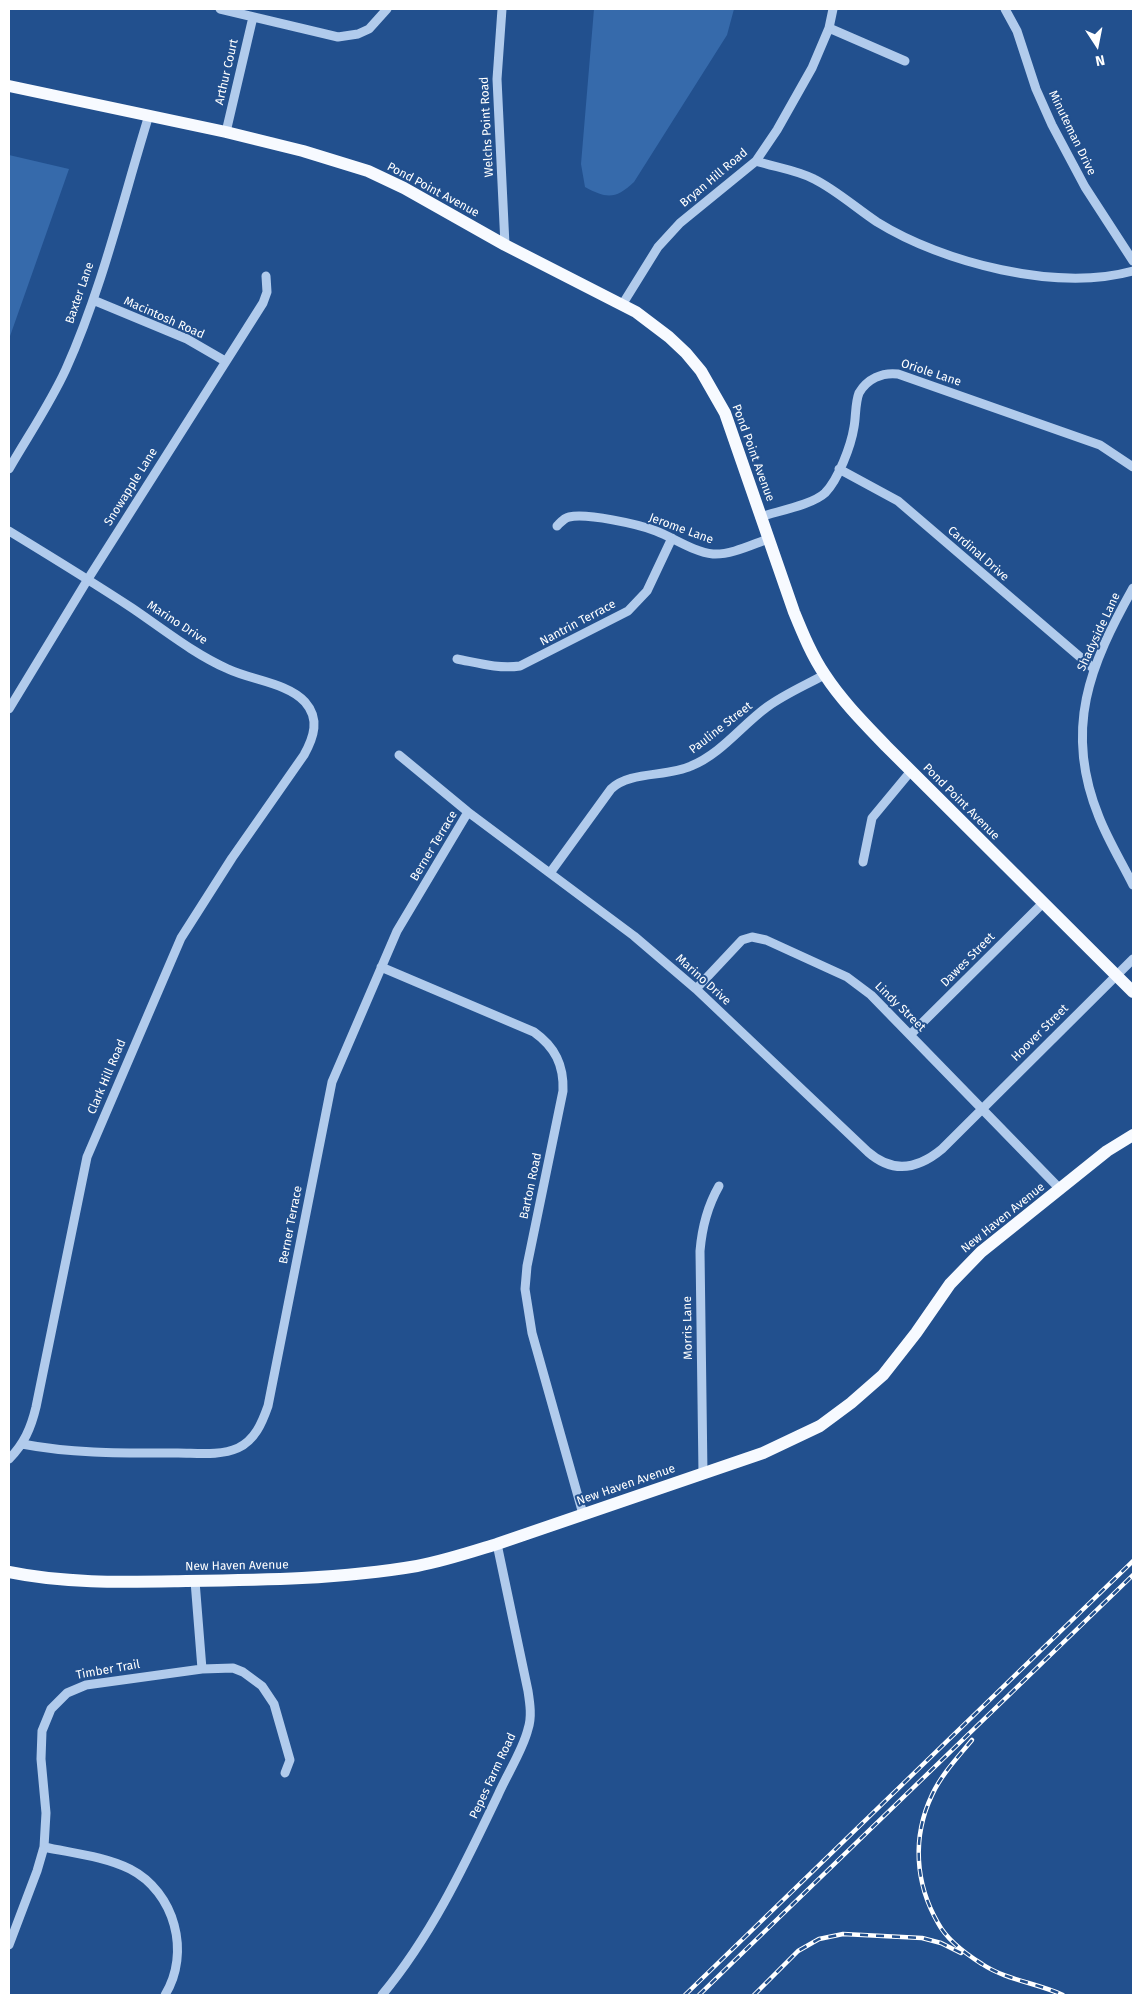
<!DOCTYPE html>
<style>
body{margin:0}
#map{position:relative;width:1142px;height:2004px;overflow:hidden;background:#22508e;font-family:"Fira Sans",sans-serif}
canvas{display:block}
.frame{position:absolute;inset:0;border:10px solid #fff;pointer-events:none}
.north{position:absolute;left:1072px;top:20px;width:50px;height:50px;-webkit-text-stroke:4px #22508e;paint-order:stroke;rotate:169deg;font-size:14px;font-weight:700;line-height:20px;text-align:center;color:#fff}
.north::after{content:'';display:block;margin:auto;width:18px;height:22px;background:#fff;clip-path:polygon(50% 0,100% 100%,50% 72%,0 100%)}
</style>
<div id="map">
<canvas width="1142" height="2004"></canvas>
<div class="frame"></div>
<div class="north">N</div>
</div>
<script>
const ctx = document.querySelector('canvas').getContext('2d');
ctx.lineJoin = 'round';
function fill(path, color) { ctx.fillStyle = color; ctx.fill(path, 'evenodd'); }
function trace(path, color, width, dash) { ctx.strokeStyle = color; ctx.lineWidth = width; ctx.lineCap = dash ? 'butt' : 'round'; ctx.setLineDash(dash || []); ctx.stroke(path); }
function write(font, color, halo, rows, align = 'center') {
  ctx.font = font + ' "Fira Sans",sans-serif'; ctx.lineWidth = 4; ctx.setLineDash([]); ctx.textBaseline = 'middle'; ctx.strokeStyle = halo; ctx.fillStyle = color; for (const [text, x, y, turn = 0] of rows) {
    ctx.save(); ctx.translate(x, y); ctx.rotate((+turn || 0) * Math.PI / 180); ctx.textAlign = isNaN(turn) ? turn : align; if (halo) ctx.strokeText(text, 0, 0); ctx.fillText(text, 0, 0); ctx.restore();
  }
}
const green = new Path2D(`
 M 594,9 L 734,9 L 727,35 L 634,182 C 616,199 607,199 585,187 L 581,164 Z
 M 9,155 L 69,169 L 9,339 Z`);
const minor = new Path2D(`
 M 220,9 L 338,37 L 358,34 L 369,29 L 387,9
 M 502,9 L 497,79 L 505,245
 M 1005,9 L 1017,31 L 1036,89 L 1052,125 L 1085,187 L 1133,261
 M 829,28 L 905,61
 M 226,132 L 253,17
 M 756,161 C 774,167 797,170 814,179 C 836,190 856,208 877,222 C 943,263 1057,292 1133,271
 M 93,300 L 187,339 L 225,361
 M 622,305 L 658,247 L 680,223 L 756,161 L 777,130 L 812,68 L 829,28 L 833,9
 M 9,469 C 28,436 50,404 66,369 C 102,289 123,199 149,115
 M 839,469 L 898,501 L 1094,669
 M 760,517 C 778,511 812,505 825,493 C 838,480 851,446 854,427 C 856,417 855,403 859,393 C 867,379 882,372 898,374 L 1100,445 L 1133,467
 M 557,526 C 561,522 564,518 569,517 C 587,513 638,524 656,531 C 674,538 694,552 713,554 C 731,555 751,545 768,539
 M 9,531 C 50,556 91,581 132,608 C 163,629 194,654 228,669 C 251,680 288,683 305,702 C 320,719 314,737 304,755 L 232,858 L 181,938 L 87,1157 L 36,1407 C 31,1428 24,1444 9,1459
 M 1133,588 C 1090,665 1063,729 1099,817 C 1108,840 1122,863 1133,885
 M 457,659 C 478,663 498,669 520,666 L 628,611 L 647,591 L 672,538
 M 9,709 L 88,579 L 263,303 L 267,292 L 266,276
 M 399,755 L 468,812 L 634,936 L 696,989 L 868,1152 C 893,1174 918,1169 942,1149 L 1133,959
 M 863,862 L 872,818 L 911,771
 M 550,873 L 611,789 C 629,771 668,777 691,766 C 721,754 742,725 767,707 C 785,694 806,685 824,675
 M 381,967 L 534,1032 C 555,1047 564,1065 563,1091 L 527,1266 L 525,1289 L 532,1333 L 583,1514
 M 696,989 L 742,940 L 752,937 L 766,940 L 847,977 L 871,995 L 1060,1189
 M 911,1034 L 1043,903
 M 22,1444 C 74,1454 126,1453 178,1453 C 197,1453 220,1456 238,1448 C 255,1440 262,1423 268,1406 L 332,1082 L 397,931 L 468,812
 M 703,1474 L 700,1251 C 702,1227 707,1207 719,1186
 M 195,1581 L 202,1669
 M 44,1847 C 71,1853 104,1856 130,1869 C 175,1892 191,1953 165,1995
 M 9,1945 L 37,1871 L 44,1847 L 46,1813 L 41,1759 L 42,1731 L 51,1709 L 67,1693 L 86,1685 L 202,1669 L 233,1668 L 243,1672 L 262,1686 L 274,1704 L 290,1760 L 285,1773
 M 382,1995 C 432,1935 465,1864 498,1795 C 507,1774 523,1750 528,1729 C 532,1717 530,1704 528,1691 L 497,1544`);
const major = new Path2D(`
 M 9,86 L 226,132 L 303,151 L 368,171 L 404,188 L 505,245 L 636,312 L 669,337 L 686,353 L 701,371 L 725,413 L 794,612 C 803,634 812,656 825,675 C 842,701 864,723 886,746 L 1133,992
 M 9,1572 C 67,1584 127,1582 186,1581 C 263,1580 341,1579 417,1566 C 444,1561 471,1552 497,1544 L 763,1453 L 820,1426 L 851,1403 L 883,1375 L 916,1333 L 950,1284 L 981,1252 L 1107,1151 L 1133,1135`);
const rail = new Path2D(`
 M 972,1740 C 958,1757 941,1775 932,1795 C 912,1837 915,1883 938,1923 C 947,1940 966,1954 982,1964 C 1006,1980 1037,1983 1063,1995
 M 685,1995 L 1133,1561
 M 699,1995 L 1133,1575
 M 754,1995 L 798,1951 L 819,1939 L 843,1934 L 922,1938 L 941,1943 L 961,1953`);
const streetNames = [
 ["Arthur Court",227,72,-77],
 ["Welchs Point Road",487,127,-93],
 ["Minuteman Drive",1072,133,64],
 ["Bryan Hill Road",714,178,-40],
 ["Pond Point Avenue",433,190,28],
 ["Baxter Lane",80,293,-71],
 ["Macintosh Road",164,318,24],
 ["Oriole Lane",931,373,18],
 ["Pond Point Avenue",753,453,70],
 ["Snowapple Lane",131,487,-58],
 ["Jerome Lane",681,529,20],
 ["Cardinal Drive",978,554,41],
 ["Marino Drive",177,623,33],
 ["Nantrin Terrace",578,623,-28],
 ["Shadyside Lane",1099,632,-65],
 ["Pauline Street",721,728,-38],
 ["Pond Point Avenue",961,802,45],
 ["Berner Terrace",434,846,-59],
 ["Dawes Street",968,960,-45],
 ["Marino Drive",703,980,42],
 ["Lindy Street",900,1007,44],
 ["Hoover Street",1040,1033,-45],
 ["Clark Hill Road",107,1077,-67],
 ["Barton Road",531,1186,-78],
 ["New Haven Avenue",1003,1218,-39],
 ["Berner Terrace",291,1225,-79],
 ["Morris Lane",688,1328,-91],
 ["New Haven Avenue",626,1485,-19],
 ["New Haven Avenue",237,1566,-1],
 ["Timber Trail",108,1670,-10],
 ["Pepes Farm Road",493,1776,-65]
];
fill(green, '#366aab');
trace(minor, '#b1cbec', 9);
trace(major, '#f7faff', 12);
trace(rail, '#fff', 4.5);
trace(rail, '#22508e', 2.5, [8]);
write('12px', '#fff', '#22508e', streetNames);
</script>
